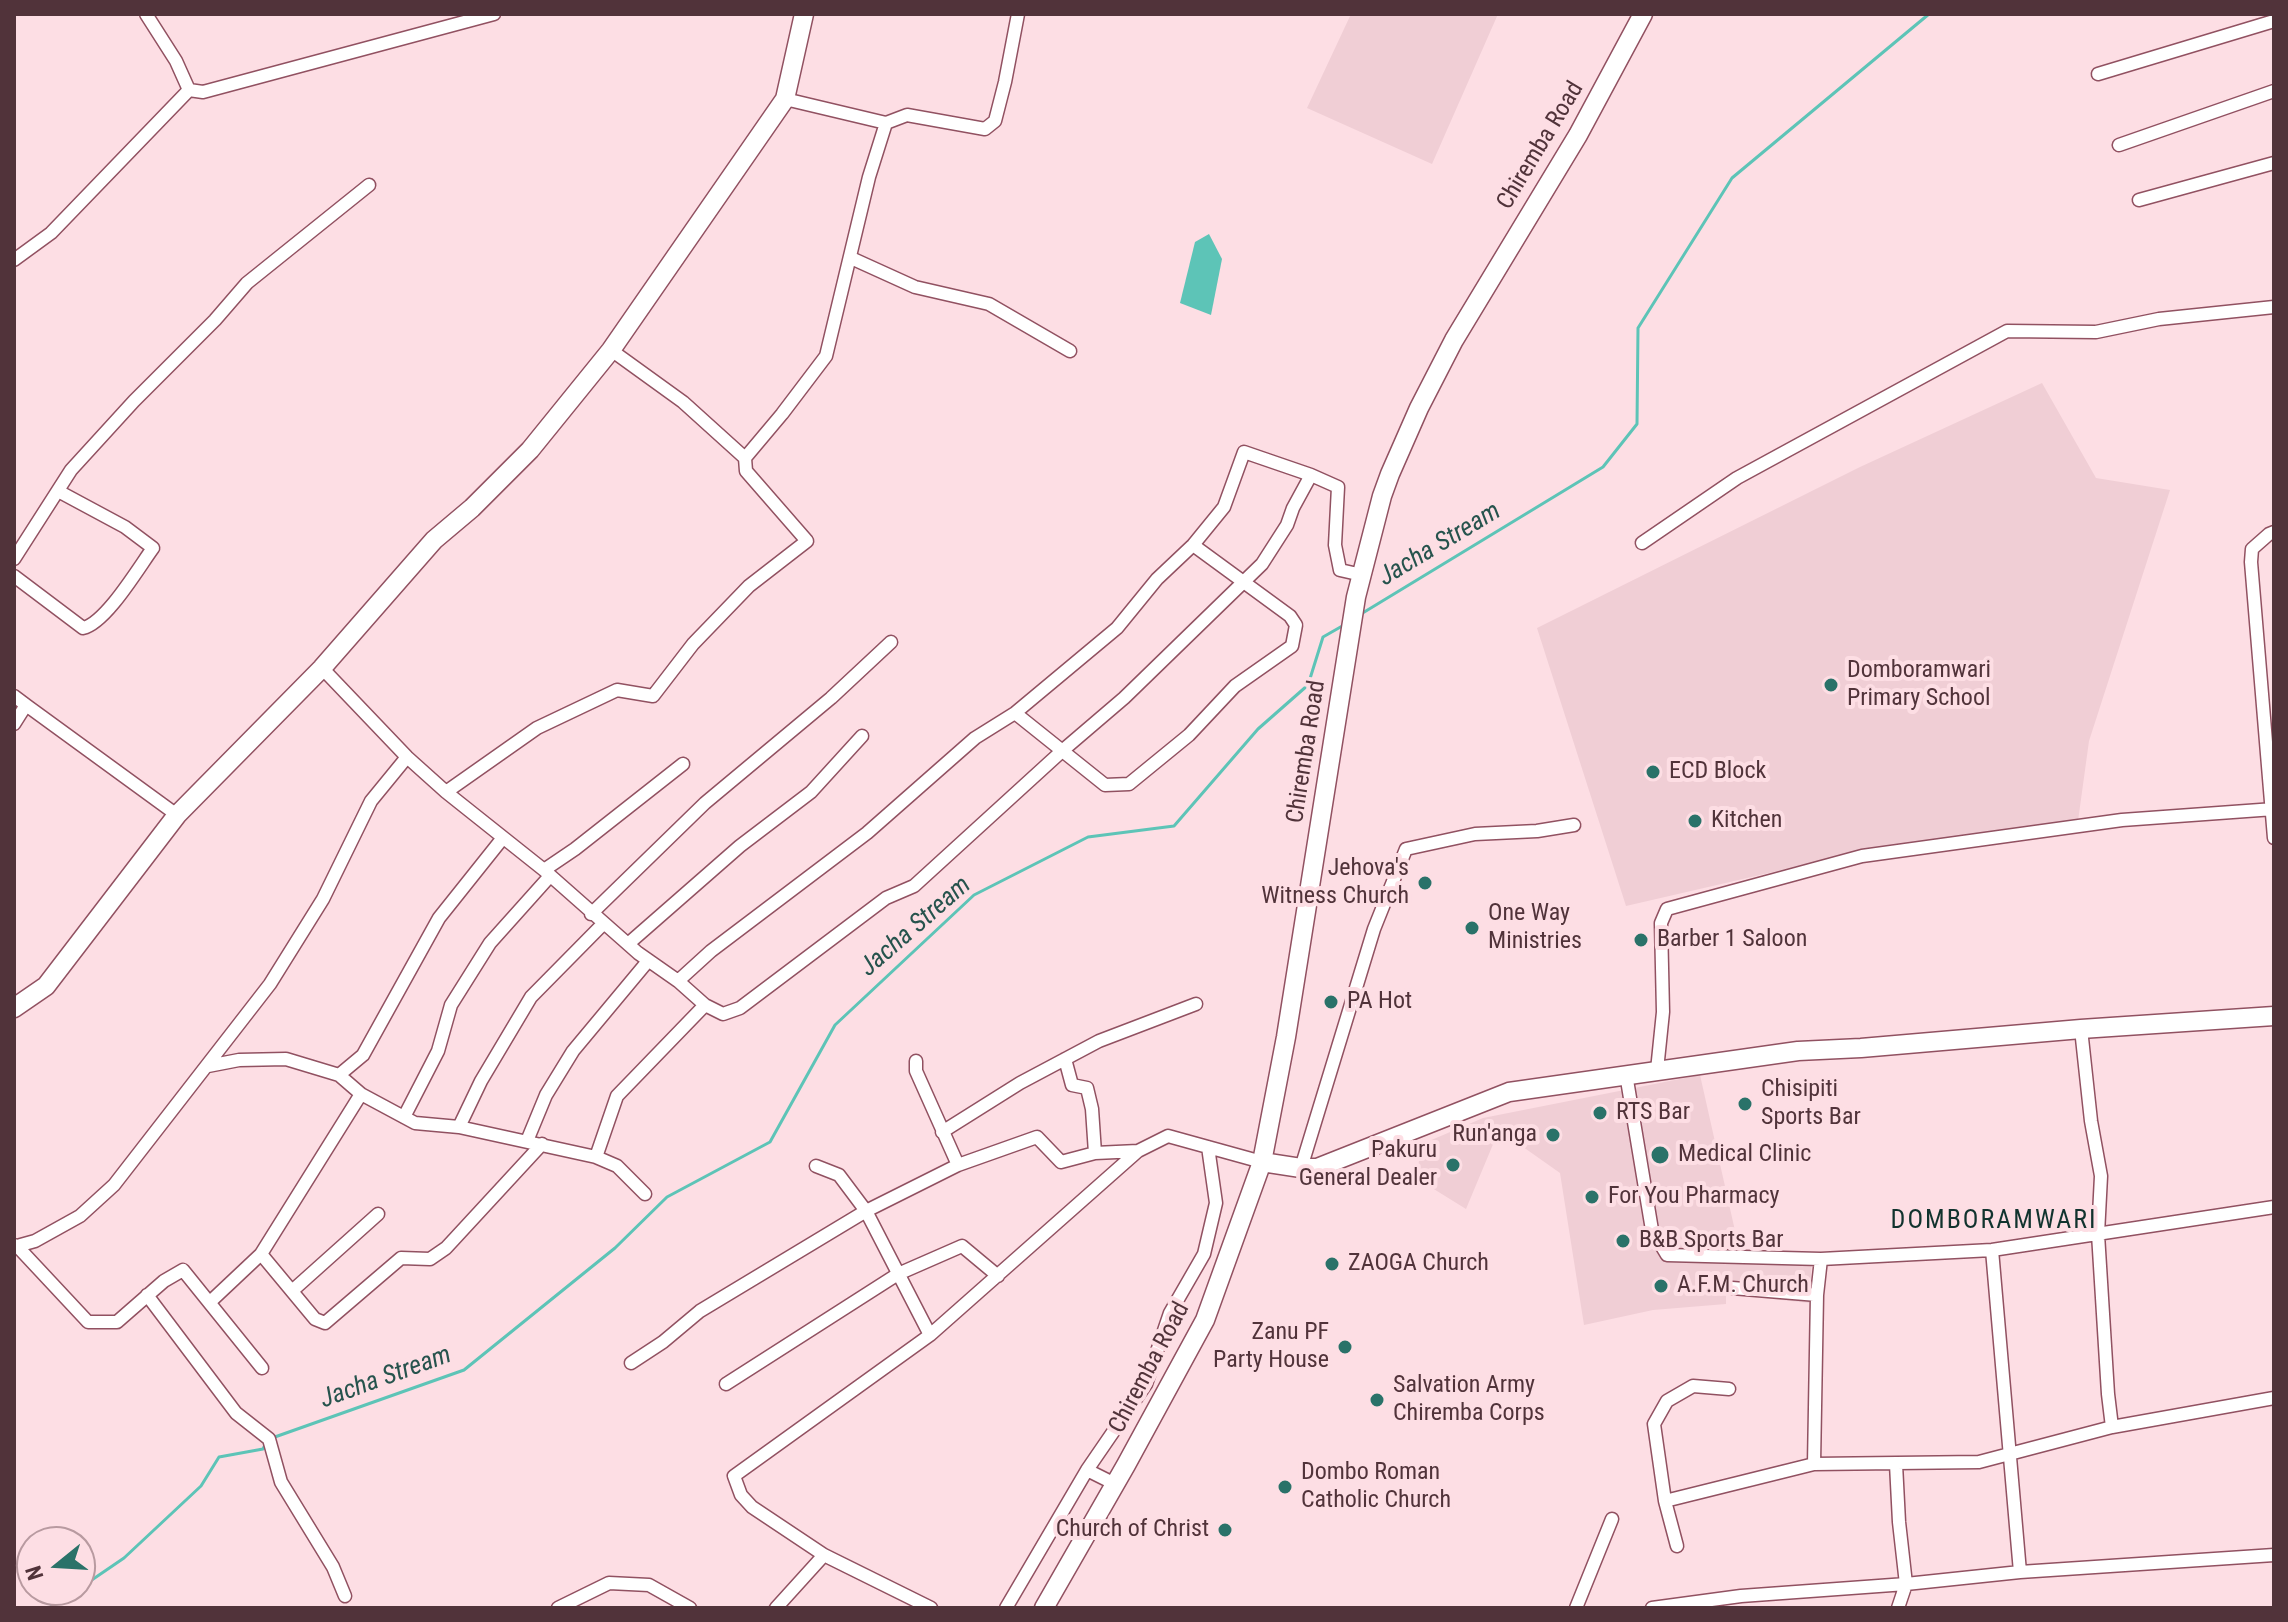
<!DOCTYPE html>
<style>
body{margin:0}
#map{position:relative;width:2288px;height:1622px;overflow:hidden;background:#fddee4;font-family:"Roboto Condensed",sans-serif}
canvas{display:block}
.frame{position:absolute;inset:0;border:16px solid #51333a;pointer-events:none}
.north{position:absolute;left:16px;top:1526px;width:80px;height:80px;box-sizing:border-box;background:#fddee4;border:2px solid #b89aa0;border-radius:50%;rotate:252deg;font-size:22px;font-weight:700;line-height:32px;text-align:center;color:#51333a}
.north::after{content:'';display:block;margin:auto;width:28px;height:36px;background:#2a7269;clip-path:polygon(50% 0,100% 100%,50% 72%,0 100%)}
</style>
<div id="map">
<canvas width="2288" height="1622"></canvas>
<div class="frame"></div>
<div class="north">N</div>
</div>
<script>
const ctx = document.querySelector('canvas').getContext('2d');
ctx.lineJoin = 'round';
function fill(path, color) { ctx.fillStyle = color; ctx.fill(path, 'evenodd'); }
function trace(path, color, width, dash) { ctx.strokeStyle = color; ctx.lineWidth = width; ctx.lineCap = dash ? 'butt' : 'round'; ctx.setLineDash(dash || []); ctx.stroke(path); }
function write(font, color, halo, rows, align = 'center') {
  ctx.font = font + ' "Roboto Condensed",sans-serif'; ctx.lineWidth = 8; ctx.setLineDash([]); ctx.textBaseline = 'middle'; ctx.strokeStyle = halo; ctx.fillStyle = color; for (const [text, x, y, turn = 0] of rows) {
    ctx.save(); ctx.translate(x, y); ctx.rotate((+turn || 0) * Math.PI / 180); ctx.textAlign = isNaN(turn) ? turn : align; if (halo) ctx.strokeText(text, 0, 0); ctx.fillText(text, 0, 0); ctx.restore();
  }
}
const built = new Path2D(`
 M 1351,14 L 1498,14 L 1432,164 L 1307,108 Z
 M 2042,383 L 2096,478 L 2170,490 L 2089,741 L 2078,821 L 1851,854 L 1626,906 L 1537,628 L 1860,467 Z
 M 1700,1075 L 1740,1253 L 1812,1260 L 1809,1303 L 1726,1294 L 1726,1304 L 1653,1310 L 1584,1325 L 1560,1173 L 1499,1130 L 1466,1209 L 1416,1178 L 1422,1144 L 1483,1118 Z`);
const water = new Path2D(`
 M 1209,234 L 1222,259 L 1211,315 L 1180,303 L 1195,242 Z`);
const stream = new Path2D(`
 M 1361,614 L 1603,467 L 1637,424 L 1638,328 L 1732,178 L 1929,14
 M 272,1438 L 464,1370 L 615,1248 L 667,1197 L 770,1142 L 835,1025 L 974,895 L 1088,837 L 1174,826 L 1258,729 L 1308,685 L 1323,637 L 1344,625
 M 80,1588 L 124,1558 L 201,1486 L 219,1457 L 263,1449 L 266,1443
 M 49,1608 L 76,1590`);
const street = new Path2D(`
 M 146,14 L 176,61 L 189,90
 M 2098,74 L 2274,21
 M 785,99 L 886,123 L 907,115 L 985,129 L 995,121 L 1005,82 L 1018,14
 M 2119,145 L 2274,91
 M 2139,200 L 2274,163
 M 851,258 L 915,287 L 989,304 L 1070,351
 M 14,260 L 51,233 L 189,90 L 203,92 L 494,14
 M 745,458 L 782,414 L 826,356 L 869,177 L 886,123
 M 2274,532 L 2269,534 L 2252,549 L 2251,562 L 2274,838
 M 1642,543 L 1737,478 L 2007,331 L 2096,332 L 2159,319 L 2274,307
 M 14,559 L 71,470 L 134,401 L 215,320 L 247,283 L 369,185
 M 14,576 L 83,628 C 106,623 139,567 153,548 L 125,527 L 58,491
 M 322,668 L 407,757 L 446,792 L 544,870 L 638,953 L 678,981 L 705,1005 L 723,1014 L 740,1008 L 886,898 L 914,886 L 1062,751 L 1124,698 L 1262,564 L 1287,525 L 1293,508 L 1311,475
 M 14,696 L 26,705 L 14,724
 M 26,705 L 177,815
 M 1015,713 L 1105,785 L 1129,784 L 1189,735 L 1235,686 L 1292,646 L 1296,625 L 1290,616 L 1193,545
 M 446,792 L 537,728 L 617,690 L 653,696 L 693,644 L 749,586 L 807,541 L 746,471 L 745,458 L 683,402 L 611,350
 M 544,870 L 575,849 L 683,764
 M 591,914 L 705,803 L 831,698 L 891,642
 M 628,944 L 740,846 L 811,792 L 862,736
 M 678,981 L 711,951 L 867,833 L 975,738 L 1015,713 L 1117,628 L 1157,579 L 1193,545 L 1224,507 L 1244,452 L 1311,475 L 1338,487 L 1335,545 L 1340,570 L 1362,575
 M 2081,1029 L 2091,1121 L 2101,1176 L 2098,1234 L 2108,1394 L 2112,1427
 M 1065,1059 L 1072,1085 L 1087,1088 L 1092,1109 L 1095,1153
 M 916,1061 L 916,1071 L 958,1165
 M 208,1066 L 239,1060 L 286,1059 L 339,1075 L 361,1094 L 415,1123 L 459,1127 L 596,1157 L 617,1166 L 645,1194
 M 1657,1070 L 1663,1012 L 1661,923 L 1667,909 L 1862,856 L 2122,820 L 2274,809
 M 1626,1074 L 1652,1230 L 1667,1255 L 1821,1259 L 1992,1250 L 2274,1207
 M 339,1075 L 363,1055 L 439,918 L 502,839
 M 404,1117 L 438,1051 L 451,1005 L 490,943 L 550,876
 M 459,1127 L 481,1081 L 531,997 L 603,924
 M 942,1132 L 1020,1083 L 1099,1041 L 1196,1004
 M 527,1141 L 546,1095 L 573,1051 L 648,961
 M 596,1157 L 617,1096 L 705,1005
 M 816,1166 L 839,1175 L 866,1211 L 930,1335
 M 1301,1168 L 1374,929 L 1406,849 L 1475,834 L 1537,831 L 1574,825
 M 14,1245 L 17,1246 L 35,1241 L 80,1216 L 114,1185 L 270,984 L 323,899 L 371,801 L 407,757
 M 17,1246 L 88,1322 L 117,1322 L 164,1281 L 183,1270 L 262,1368
 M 1992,1250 L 2020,1572
 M 261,1254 L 315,1319 L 325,1323 L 401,1258 L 430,1259 L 446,1248 L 542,1144
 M 1732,1288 L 1817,1295
 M 292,1291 L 378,1214
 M 147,1295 L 236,1413 L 269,1439 L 281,1482 L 333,1567 L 345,1596
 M 210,1302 L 261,1254 L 361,1094
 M 631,1363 L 663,1342 L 700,1311 L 866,1211 L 958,1165 L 1037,1137 L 1061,1162 L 1095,1153 L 1138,1151
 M 726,1384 L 898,1274 L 962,1246 L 998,1276
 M 1729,1389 L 1693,1386 L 1667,1401 L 1654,1424 L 1665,1501 L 1814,1464 L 1979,1462 L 2112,1427 L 2274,1398
 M 1814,1464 L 1817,1295 L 1821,1259
 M 1896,1464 L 1899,1522 L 1906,1584 L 1898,1608
 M 1087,1470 L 1115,1484
 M 1665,1501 L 1677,1546
 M 558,1608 L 609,1583 L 649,1585 L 690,1608
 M 776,1608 L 824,1555
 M 931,1608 L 824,1555 L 752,1507 L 741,1495 L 734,1476 L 930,1335 L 1138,1151 L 1168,1136 L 1262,1162
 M 1006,1608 L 1087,1470 L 1146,1384 L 1170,1313 L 1204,1254 L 1216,1203 L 1208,1147
 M 1576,1608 L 1612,1519
 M 1652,1608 L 1741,1596 L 1906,1584 L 2020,1572 L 2274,1555`);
const secondary = new Path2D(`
 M 14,1008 L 46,986 L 177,815 L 322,668 L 434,540 L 472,508 L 530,450 L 611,350 L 785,99 L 804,14
 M 1262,1162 L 1301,1168 L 1317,1168 L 1509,1092 L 1798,1051 L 1861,1048 L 2081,1029 L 2274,1016
 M 1044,1608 L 1126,1465 L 1205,1320 L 1262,1162 L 1286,1037 L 1356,597 L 1382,496 L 1390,474 L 1419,408 L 1454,340 L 1578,135 L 1643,14`);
const markers = [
 [1831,685,8,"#2a7269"],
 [1653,772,8,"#2a7269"],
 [1695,821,8,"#2a7269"],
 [1425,883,8,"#2a7269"],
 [1472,928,8,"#2a7269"],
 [1641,940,8,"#2a7269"],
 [1331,1002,8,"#2a7269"],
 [1745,1104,8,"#2a7269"],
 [1600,1113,8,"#2a7269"],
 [1553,1135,8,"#2a7269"],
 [1660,1155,10,"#2a7269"],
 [1453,1165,8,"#2a7269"],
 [1592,1197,8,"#2a7269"],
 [1623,1241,8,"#2a7269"],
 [1332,1264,8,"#2a7269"],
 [1661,1286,8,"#2a7269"],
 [1345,1347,8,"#2a7269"],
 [1377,1400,8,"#2a7269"],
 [1285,1487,8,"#2a7269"],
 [1225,1530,8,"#2a7269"]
];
const streetNames = [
 ["Chiremba Road",1541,146,-59],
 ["Chiremba Road",1307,752,-81],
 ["Chiremba Road",1150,1368,-62]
];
const poiNames = [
 ["Domboramwari",1847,671],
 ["Primary School",1847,699],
 ["ECD Block",1669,772],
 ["Kitchen",1711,821],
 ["Jehova's",1409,869,"right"],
 ["Witness Church",1409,897,"right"],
 ["One Way",1488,914],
 ["Ministries",1488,942],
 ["Barber 1 Saloon",1657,940],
 ["PA Hot",1347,1002],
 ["Chisipiti",1761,1090],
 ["Sports Bar",1761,1118],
 ["RTS Bar",1616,1113],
 ["Run'anga",1537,1135,"right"],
 ["Pakuru",1437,1151,"right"],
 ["General Dealer",1437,1179,"right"],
 ["Medical Clinic",1678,1155],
 ["For You Pharmacy",1608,1197],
 ["B&B Sports Bar",1639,1241],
 ["ZAOGA Church",1348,1264],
 ["A.F.M. Church",1677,1286],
 ["Zanu PF",1329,1333,"right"],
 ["Party House",1329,1361,"right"],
 ["Salvation Army",1393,1386],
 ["Chiremba Corps",1393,1414],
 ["Dombo Roman",1301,1473],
 ["Catholic Church",1301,1501],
 ["Church of Christ",1209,1530,"right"]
];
const waterNames = [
 ["Jacha Stream",1440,545,-31],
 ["Jacha Stream",916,927,-41],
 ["Jacha Stream",386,1378,-20]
];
const neighbourhoodNames = [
 ["DOMBORAMWARI",1994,1221]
];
fill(built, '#f0ced5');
fill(water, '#5dc4b7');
trace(stream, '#5dc4b7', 3);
trace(street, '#915161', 15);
trace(secondary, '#915161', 21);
trace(street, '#fff', 12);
trace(secondary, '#fff', 18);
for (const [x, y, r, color] of markers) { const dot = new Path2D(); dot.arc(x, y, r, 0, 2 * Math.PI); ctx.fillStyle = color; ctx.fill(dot); trace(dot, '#fddee4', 3); }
write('24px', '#51333a', '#fddee4', streetNames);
write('24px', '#51333a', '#fddee4', poiNames, 'left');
write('italic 26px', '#26534d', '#fddee4', waterNames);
ctx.letterSpacing = '2px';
write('26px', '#11332e', '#fddee4', neighbourhoodNames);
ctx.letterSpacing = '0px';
</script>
